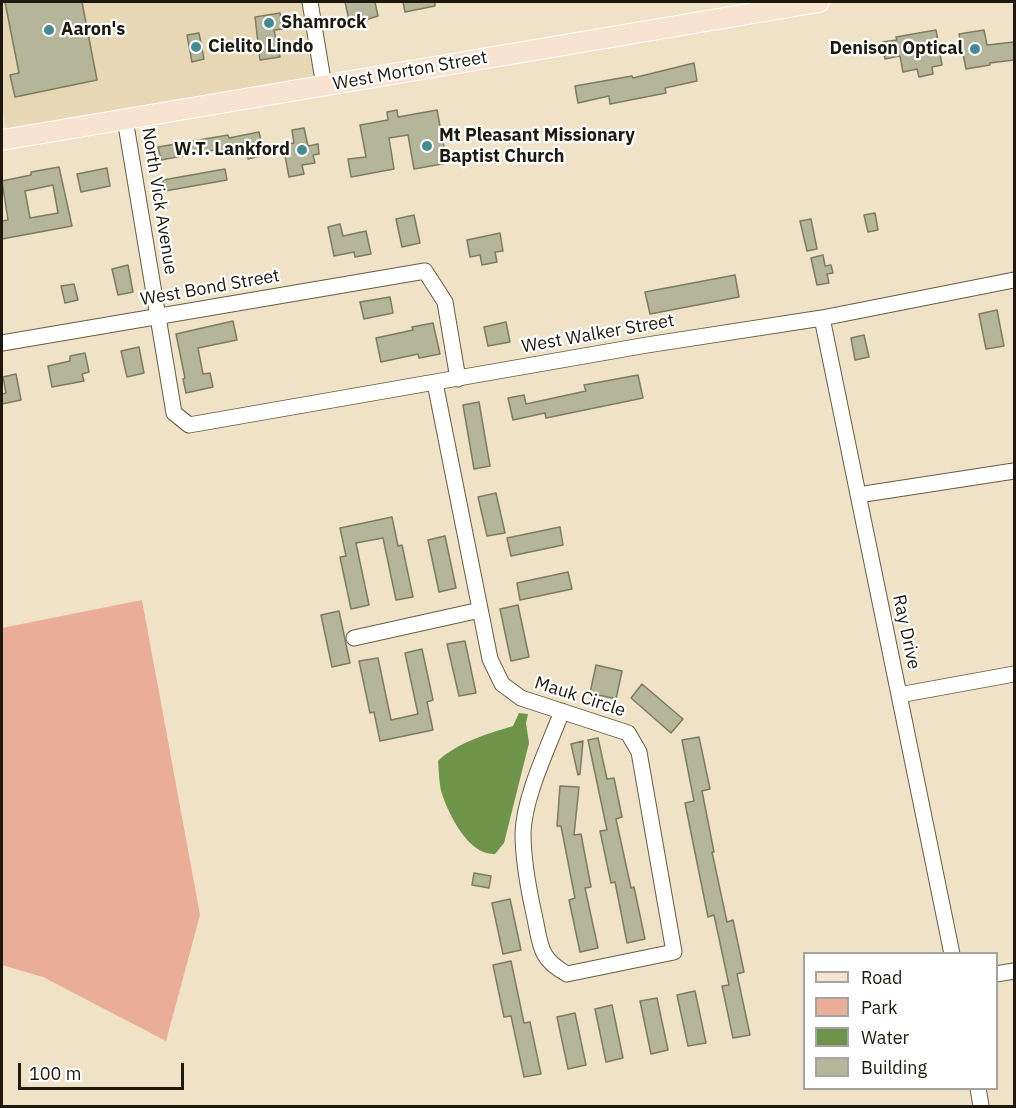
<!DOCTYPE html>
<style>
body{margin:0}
#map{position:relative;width:1016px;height:1108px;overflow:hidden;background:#efe2c6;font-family:"IBM Plex Sans",sans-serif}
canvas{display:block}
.frame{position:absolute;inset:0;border:3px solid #1e190f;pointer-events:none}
.legend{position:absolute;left:803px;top:952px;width:195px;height:138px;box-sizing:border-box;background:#fff;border:2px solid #a5a39f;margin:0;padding:8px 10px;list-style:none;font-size:18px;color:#1e190f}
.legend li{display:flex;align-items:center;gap:12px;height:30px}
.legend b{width:30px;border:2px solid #a5a39f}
.scale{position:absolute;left:18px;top:1063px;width:166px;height:27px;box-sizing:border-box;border:3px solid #1e190f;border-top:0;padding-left:8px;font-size:18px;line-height:21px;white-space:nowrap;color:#1e190f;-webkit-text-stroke:4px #fff;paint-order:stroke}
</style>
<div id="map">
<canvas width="1016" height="1108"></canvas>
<div class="frame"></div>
<ul class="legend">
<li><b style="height:8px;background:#f8e3d0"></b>Road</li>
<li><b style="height:16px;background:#eaad98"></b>Park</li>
<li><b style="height:16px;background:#6d9449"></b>Water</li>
<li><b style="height:16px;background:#b4b599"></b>Building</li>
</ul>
<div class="scale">100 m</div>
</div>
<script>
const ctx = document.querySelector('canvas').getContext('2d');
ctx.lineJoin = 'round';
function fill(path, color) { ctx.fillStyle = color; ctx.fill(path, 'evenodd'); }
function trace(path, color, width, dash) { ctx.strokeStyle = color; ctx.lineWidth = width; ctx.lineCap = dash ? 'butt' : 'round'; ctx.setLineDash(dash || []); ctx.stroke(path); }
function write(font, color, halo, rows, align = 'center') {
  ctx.font = font + ' "IBM Plex Sans",sans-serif'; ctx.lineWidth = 4.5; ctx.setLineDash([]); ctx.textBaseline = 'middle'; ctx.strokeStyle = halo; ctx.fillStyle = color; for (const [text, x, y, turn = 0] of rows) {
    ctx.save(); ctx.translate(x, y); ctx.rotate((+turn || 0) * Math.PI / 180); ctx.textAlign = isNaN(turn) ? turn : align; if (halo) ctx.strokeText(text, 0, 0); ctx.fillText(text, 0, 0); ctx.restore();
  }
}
const built = new Path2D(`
 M 2,2 L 304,2 L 318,78 L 7,132 L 2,102 Z`);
const green = new Path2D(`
 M 142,600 L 200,915 L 166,1041 L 43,977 L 2,965 L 2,628 Z`);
const water = new Path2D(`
 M 519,713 L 528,714 L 526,723 L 529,743 L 504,843 L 495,854 C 469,856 449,815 442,794 C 439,784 439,772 438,761 C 458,742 487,734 513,726 Z`);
const building = new Path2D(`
 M 5,2 L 82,2 L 97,80 L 15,97 L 10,75 L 19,73 Z
 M 345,2 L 375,2 L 378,16 L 359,22 L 358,19 L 349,20 Z
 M 403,2 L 435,2 L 435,6 L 405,12 Z
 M 280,13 L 283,29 L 274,30 L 280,57 L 260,60 L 255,17 Z
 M 936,30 L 942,65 L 932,67 L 933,74 L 919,77 L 917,69 L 903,72 L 900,56 L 885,59 L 882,42 L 897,40 L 896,37 Z
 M 984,30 L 987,45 L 1014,42 L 1014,60 L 990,63 L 990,65 L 966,69 L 959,34 Z
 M 199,33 L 204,59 L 192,62 L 187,35 Z
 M 694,63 L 697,81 L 665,88 L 666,93 L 610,104 L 609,96 L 578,103 L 575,86 L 632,76 L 633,78 Z
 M 397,110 L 398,117 L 437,110 L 447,163 L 414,169 L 408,135 L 389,138 L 394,169 L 351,177 L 348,159 L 366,157 L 360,125 L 388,120 L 387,112 Z
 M 304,128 L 308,146 L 318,144 L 319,154 L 313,155 L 315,163 L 302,165 L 304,174 L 289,177 L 283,145 L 294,143 L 292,130 Z
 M 259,132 L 263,150 L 260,151 L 261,156 L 248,159 L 246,149 L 220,153 L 220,149 L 161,160 L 158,147 L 228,135 L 229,138 Z
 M 59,167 L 72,226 L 2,239 L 2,221 L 8,220 L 2,181 L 31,175 L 31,172 ZM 53,185 L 58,213 L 30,218 L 25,191 Z
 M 107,168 L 110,186 L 81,192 L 77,174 Z
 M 225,169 L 227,180 L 165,191 L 163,180 Z
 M 875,213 L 878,230 L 868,232 L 864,215 Z
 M 414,215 L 420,243 L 402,247 L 396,219 Z
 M 811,219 L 817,249 L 807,251 L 800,221 Z
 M 340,224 L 343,236 L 366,231 L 371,254 L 355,257 L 354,252 L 334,256 L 328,227 Z
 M 500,233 L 503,251 L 495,252 L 497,262 L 482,265 L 480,255 L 470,257 L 467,240 Z
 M 823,255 L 825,266 L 831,265 L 833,273 L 827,274 L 829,283 L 817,285 L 811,258 Z
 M 128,265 L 133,292 L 118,295 L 112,269 Z
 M 735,275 L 739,297 L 650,314 L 645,292 Z
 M 74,284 L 78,300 L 65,303 L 61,286 Z
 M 390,297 L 393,313 L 364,319 L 360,302 Z
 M 997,310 L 1004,346 L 986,349 L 979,314 Z
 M 233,321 L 237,340 L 198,348 L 203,374 L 210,373 L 213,387 L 186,393 L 183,379 L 185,378 L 176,334 Z
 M 506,322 L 510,342 L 488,346 L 484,327 Z
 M 433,323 L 440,354 L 419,358 L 418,354 L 381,362 L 376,338 L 413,330 L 412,327 Z
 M 864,335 L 869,357 L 855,360 L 851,338 Z
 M 139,347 L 144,373 L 127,377 L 121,351 Z
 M 85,353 L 89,372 L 82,374 L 84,381 L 52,387 L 48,366 L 70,361 L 70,356 Z
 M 16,374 L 21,400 L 2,404 L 2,394 L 6,393 L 3,377 Z
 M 638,375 L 643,398 L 546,418 L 545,413 L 513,420 L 508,398 L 524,395 L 526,404 L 586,391 L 584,385 Z
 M 479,402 L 490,466 L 474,469 L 463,405 Z
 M 496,493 L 505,533 L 487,536 L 478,497 Z
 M 392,517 L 398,546 L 402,545 L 413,597 L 396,600 L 383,538 L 356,543 L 369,605 L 351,609 L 340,557 L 346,556 L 340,528 Z
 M 560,527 L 563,545 L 511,556 L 507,538 Z
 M 445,536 L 456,588 L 439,592 L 428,540 Z
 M 568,572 L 572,589 L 520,600 L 517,583 Z
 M 518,605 L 529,657 L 511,661 L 500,609 Z
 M 339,611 L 350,663 L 332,667 L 321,615 Z
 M 465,641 L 476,693 L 459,696 L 447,644 Z
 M 422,649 L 433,700 L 427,702 L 433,730 L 380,741 L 374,712 L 370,713 L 359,661 L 378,658 L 391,720 L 418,714 L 405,653 Z
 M 596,665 L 622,671 L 616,699 L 590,693 Z
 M 642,684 L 683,719 L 671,733 L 631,698 Z
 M 699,737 L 710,789 L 702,791 L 714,852 L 712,852 L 727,922 L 733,920 L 744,972 L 737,974 L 750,1035 L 733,1038 L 722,986 L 729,985 L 714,915 L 708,917 L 685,803 L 694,801 L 682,740 Z
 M 598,738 L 607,779 L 614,778 L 622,817 L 616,819 L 631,888 L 634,887 L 645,939 L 627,943 L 615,882 L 611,883 L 600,831 L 607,830 L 588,740 Z
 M 583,741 L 580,774 L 578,775 L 571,744 Z
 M 560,786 L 579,787 L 574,835 L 581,834 L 591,887 L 585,888 L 598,948 L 580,952 L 569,900 L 575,898 L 561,826 L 557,826 Z
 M 474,873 L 491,876 L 489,888 L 472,885 Z
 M 510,899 L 521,950 L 503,954 L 492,903 Z
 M 511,961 L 524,1023 L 530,1022 L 541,1074 L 524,1077 L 511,1016 L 504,1017 L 493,965 Z
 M 695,991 L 706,1043 L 688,1046 L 677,995 Z
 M 657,998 L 668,1050 L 651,1054 L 640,1001 Z
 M 612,1005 L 623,1058 L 606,1062 L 595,1009 Z
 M 575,1013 L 586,1065 L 568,1069 L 557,1017 Z`);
const minor = new Path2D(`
 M 310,2 L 324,86
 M 125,119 L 174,413 L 189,425 L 647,345 L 822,318 L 1014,280
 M 822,318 L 952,954
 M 2,343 L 425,271 L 445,302 L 458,379
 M 435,383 L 490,659 L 502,684 L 521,698 L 628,733 L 639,752 L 674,952 L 567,974 C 538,958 541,945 534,914 C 528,887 523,861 523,833 C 524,796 549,746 562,711
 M 858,495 L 1014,471
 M 354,638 L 480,610
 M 899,695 L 1014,674
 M 996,974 L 1014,971
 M 978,1088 L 981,1106`);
const major = new Path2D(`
 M 2,140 L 819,2`);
const markers = [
 [269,23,6,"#438b8f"],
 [49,30,6,"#438b8f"],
 [196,47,6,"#438b8f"],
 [975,49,6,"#438b8f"],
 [427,146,6,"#438b8f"],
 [302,150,6,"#438b8f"]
];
const poiNames = [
 ["Shamrock",281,23],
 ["Aaron's",61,30],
 ["Cielito Lindo",208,47],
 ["Denison Optical",963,49,"right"],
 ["Mt Pleasant Missionary",439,136],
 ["Baptist Church",439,157],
 ["W.T. Lankford",290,150,"right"]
];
const streetNames = [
 ["West Morton Street",410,71,-10],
 ["North Vick Avenue",159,201,81],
 ["West Bond Street",210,288,-10],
 ["West Walker Street",598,334,-10],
 ["Ray Drive",906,632,78],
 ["Mauk Circle",580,697,18]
];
fill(built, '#e7d7b4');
fill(green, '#eaad98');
fill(water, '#6d9449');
fill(building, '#b4b599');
trace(building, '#7c7c61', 1.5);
trace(minor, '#685d44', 17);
trace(major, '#fff', 22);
trace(minor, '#fff', 15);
trace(major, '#f8e3d0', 20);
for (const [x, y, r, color] of markers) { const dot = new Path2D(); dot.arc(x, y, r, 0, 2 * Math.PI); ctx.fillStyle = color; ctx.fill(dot); trace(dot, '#fff', 2); }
write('bold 18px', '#1e190f', '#fff', poiNames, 'left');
write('18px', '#1e190f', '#fff', streetNames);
</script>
